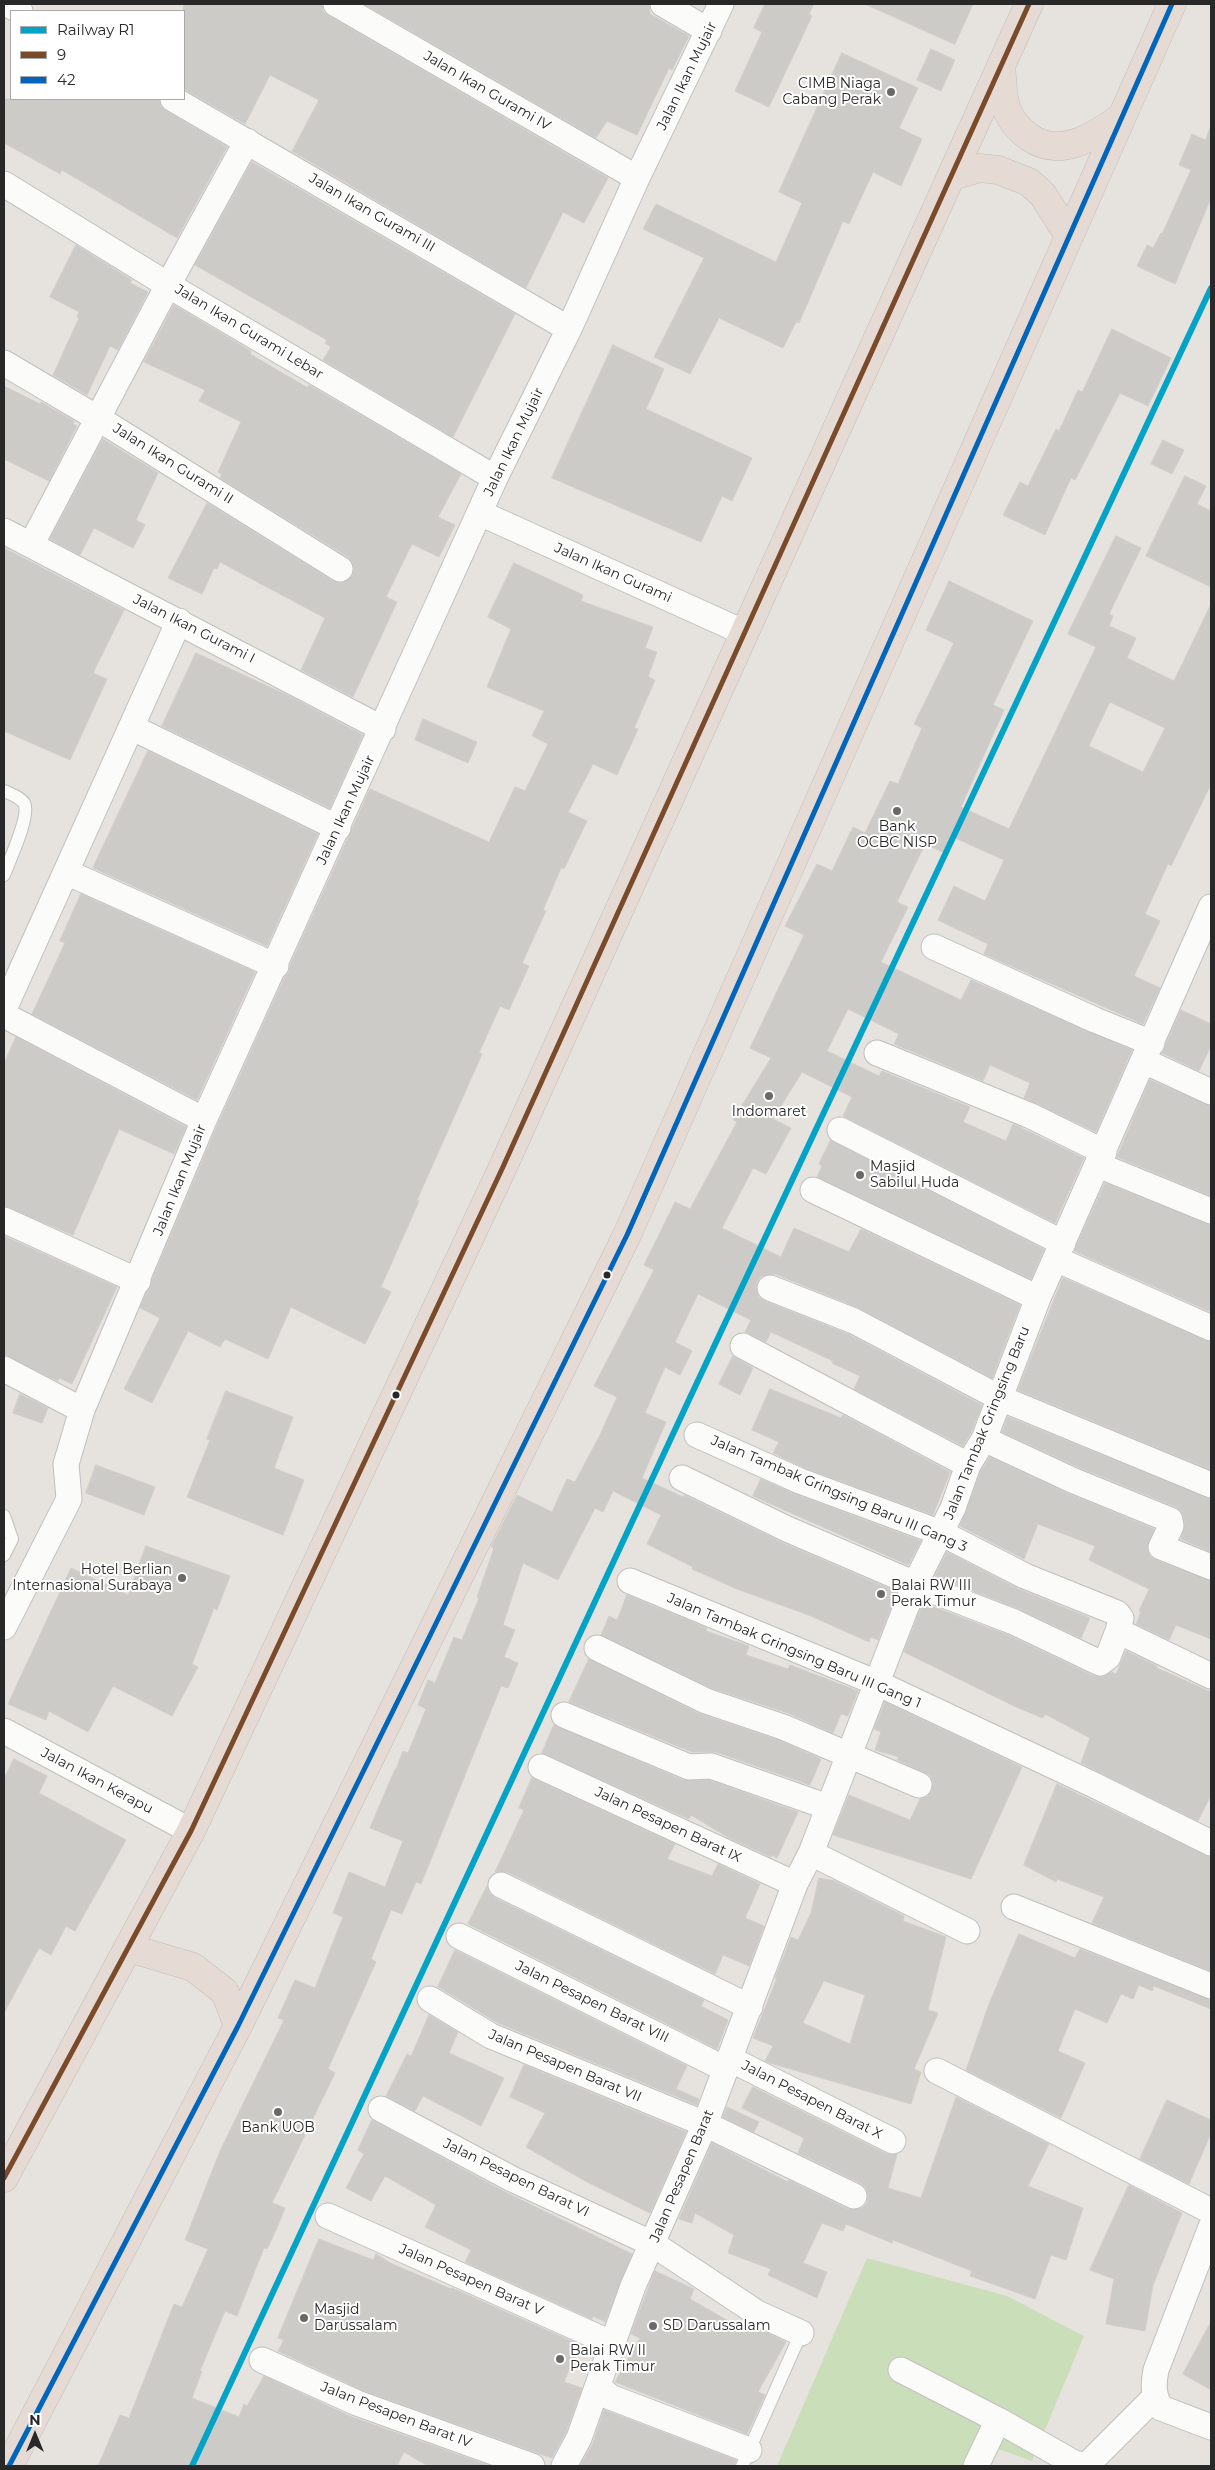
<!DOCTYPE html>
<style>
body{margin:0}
#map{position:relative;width:1215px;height:2470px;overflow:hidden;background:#e6e2de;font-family:Montserrat,sans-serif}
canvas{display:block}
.frame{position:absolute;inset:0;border:5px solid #282828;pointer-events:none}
.legend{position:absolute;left:10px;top:10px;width:175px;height:90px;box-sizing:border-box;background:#fff;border:1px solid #a9a9a9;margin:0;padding:6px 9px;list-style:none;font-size:15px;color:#282828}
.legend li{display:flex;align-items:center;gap:10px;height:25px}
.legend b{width:25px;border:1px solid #a9a9a9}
.north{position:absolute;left:10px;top:2410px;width:50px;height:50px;-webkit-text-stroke:4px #fff;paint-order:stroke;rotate:0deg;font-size:14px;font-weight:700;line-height:20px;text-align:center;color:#282828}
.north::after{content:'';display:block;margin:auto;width:18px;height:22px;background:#282828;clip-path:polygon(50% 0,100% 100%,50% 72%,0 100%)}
</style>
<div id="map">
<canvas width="1215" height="2470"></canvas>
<div class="frame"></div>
<ul class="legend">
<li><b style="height:6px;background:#02a3c6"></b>Railway R1</li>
<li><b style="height:6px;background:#7a4b2a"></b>9</li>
<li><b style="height:6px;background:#0065bd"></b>42</li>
</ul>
<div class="north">N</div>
</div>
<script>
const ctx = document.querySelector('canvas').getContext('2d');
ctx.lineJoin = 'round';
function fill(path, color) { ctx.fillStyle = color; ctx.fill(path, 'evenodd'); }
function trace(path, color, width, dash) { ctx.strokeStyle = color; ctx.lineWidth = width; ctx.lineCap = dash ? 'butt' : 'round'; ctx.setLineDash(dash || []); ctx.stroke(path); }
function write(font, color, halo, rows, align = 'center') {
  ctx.font = font + ' Montserrat,sans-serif'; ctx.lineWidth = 4; ctx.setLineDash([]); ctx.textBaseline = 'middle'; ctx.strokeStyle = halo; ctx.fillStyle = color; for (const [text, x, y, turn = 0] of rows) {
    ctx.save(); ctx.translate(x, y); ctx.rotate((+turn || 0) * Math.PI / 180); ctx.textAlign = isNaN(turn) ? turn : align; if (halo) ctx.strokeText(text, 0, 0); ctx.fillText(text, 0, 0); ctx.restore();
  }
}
const green = new Path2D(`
 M 867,2258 L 1007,2296 L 1084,2336 L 1032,2461 L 984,2444 L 972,2466 L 777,2466 Z`);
const building = new Path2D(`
 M 184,4 L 322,4 L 323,11 L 329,16 L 608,178 L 584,223 L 563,212 L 526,288 L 292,151 L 319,100 L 270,75 L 245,124 L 184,89 Z
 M 364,4 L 649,4 L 650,14 L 689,36 L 672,70 L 669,68 L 637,135 L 607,121 L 596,138 Z
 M 765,4 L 814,4 L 809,14 L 812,16 L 769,107 L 735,91 L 762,32 L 754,28 Z
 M 865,4 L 973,4 L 955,44 Z
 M 931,49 L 955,60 L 941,91 L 917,80 Z
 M 842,53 L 918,88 L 899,128 L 922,139 L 901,186 L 873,172 L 849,224 L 843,221 L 799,323 L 796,322 L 783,348 L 719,318 L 690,374 L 654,357 L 704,258 L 643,229 L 656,204 L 776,262 L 802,203 L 779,192 Z
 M 4,99 L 159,99 L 161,107 L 166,111 L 227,147 L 177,238 L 62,170 L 60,174 L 4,143 Z
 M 1211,126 L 1211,198 L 1175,284 L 1137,266 L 1147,245 L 1153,248 L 1161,233 L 1162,234 L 1191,170 L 1179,165 L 1192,134 L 1205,140 Z
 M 252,162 L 515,314 L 453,437 L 323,360 L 331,347 L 325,343 L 327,340 L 195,265 Z
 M 76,245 L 132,280 L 130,283 L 148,292 L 118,350 L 110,346 L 87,395 L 53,375 L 79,318 L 77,317 L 79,312 L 50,297 Z
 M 174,305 L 251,351 L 250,354 L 308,388 L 309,385 L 461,474 L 438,517 L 455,525 L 439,557 L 412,544 L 386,597 L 397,602 L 353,697 L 301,670 L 325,618 L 220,562 L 217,569 L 214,568 L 202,594 L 168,578 L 207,503 L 333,581 L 340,583 L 347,581 L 352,576 L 354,569 L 352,562 L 348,557 L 220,478 L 222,474 L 218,472 L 241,422 L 199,401 L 205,390 L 144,362 Z
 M 1112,329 L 1171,358 L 1148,406 L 1120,393 L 1075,480 L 1071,478 L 1045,535 L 1003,515 L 1020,482 L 1028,486 L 1056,429 L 1059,431 L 1078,390 L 1082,392 Z
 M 613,345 L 664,369 L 646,409 L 752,458 L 732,501 L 722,496 L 701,542 L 552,478 Z
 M 4,386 L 40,404 L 41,402 L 74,421 L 73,424 L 77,426 L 49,481 L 4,459 Z
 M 103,439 L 158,473 L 136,520 L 145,525 L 133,548 L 94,528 L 80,555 L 50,539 Z
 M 1163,440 L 1184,450 L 1172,474 L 1151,464 Z
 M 1185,476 L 1206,486 L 1197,504 L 1211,511 L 1211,587 L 1146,556 Z
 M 1116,536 L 1141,548 L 1109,614 L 1113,616 L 1109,626 L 1136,638 L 1127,658 L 1174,681 L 1211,604 L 1211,784 L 1171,866 L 1168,864 L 1145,914 L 1160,921 L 1134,976 L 1160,988 L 1143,1024 L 984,954 L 988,944 L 938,920 L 954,886 L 985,901 L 1004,860 L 953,837 L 945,853 L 925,844 L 897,902 L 908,907 L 881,962 L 961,1000 L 971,980 L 1132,1050 L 1096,1132 L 1024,1098 L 1030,1083 L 990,1065 L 983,1081 L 894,1044 L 899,1034 L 848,1009 L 827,1051 L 879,1076 L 882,1071 L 970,1107 L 963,1122 L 1006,1141 L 1013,1124 L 1084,1158 L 1055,1223 L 843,1116 L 852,1097 L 802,1072 L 773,1119 L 791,1128 L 766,1174 L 753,1168 L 722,1228 L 781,1257 L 794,1228 L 849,1252 L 861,1229 L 1020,1305 L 992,1378 L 859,1308 L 775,1274 L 761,1276 L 756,1283 L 758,1297 L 765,1301 L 848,1334 L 982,1405 L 971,1433 L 963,1446 L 854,1389 L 860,1376 L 832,1363 L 833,1361 L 771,1332 L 766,1342 L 745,1332 L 751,1320 L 698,1294 L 675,1342 L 692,1351 L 680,1375 L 665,1367 L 645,1413 L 666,1422 L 642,1478 L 683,1497 L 684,1495 L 781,1542 L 897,1592 L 878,1640 L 871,1637 L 869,1642 L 811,1616 L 737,1589 L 692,1569 L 693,1567 L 647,1544 L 661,1515 L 613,1491 L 603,1512 L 595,1508 L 558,1580 L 523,1563 L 503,1625 L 515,1630 L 504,1657 L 518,1663 L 508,1688 L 501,1686 L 421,1884 L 416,1882 L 402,1914 L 391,1910 L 371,1959 L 376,1962 L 328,2069 L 335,2073 L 272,2203 L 285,2208 L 277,2228 L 267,2249 L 264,2248 L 237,2316 L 225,2311 L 200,2371 L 202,2371 L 192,2398 L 239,2417 L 244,2404 L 247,2406 L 264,2376 L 352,2417 L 490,2466 L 428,2466 L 404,2452 L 397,2466 L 98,2466 L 120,2415 L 129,2418 L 174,2304 L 182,2307 L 208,2249 L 185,2240 L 220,2151 L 284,2020 L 278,2018 L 295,1980 L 315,1988 L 343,1917 L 333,1913 L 349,1872 L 385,1887 L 403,1841 L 370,1828 L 395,1769 L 396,1769 L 403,1751 L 408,1753 L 426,1709 L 418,1705 L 428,1680 L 435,1683 L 454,1637 L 462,1640 L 479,1598 L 477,1597 L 494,1548 L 491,1547 L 517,1495 L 552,1512 L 567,1479 L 575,1482 L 600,1435 L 617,1397 L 594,1386 L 654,1270 L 644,1265 L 675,1202 L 690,1209 L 737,1122 L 733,1120 L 771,1058 L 750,1048 L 804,935 L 785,926 L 817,864 L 832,871 L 853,827 L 865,833 L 890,781 L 898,784 L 922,728 L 914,724 L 954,643 L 926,630 L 949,581 L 1033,621 L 993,705 L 1004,710 L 961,807 L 1009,829 L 1096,647 L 1068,634 ZM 1110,702 L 1165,728 L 1143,772 L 1089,746 Z
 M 4,548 L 124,610 L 93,673 L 107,679 L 70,760 L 4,731 Z
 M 514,563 L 583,595 L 581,601 L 653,627 L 645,648 L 657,652 L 648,677 L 655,680 L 634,728 L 638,729 L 617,775 L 593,764 L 568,812 L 587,821 L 564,869 L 561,868 L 543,910 L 546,911 L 522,963 L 529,966 L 509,1010 L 500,1006 L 479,1053 L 482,1054 L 417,1200 L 419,1201 L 381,1287 L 391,1292 L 365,1344 L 291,1307 L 268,1359 L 225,1339 L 220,1347 L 188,1331 L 152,1403 L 124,1389 L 160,1318 L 140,1308 L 217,1126 L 284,978 L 289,972 L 290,965 L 370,789 L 489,842 L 515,787 L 525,791 L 548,744 L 532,736 L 544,711 L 487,687 L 511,629 L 488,617 Z
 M 196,653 L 289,696 L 363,735 L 330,808 L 162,726 Z
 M 423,719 L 477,742 L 468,763 L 415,740 Z
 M 148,751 L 318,834 L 267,946 L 93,868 Z
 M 81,894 L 255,972 L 197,1100 L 32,1014 L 65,943 L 60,941 Z
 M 1181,1010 L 1211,1024 L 1211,1046 L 1199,1071 L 1162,1053 Z
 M 16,1037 L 186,1127 L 174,1154 L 119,1129 L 73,1235 L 4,1206 L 4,1064 Z
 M 1150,1080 L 1211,1106 L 1211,1196 L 1117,1157 Z
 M 831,1140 L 1044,1249 L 1031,1279 L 817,1177 L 822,1166 L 819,1164 Z
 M 1105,1183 L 1211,1225 L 1211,1312 L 1074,1251 Z
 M 4,1236 L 117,1287 L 72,1384 L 59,1378 L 58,1381 L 4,1355 Z
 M 1063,1278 L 1211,1342 L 1211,1470 L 1018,1390 Z
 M 733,1356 L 753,1368 L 740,1395 L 719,1384 Z
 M 770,1389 L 841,1418 L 843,1415 L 950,1472 L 933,1515 L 805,1468 L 773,1453 L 779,1442 L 752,1430 Z
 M 226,1391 L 293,1417 L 274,1468 L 304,1480 L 283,1535 L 187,1497 L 210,1440 L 207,1439 Z
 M 20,1394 L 48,1408 L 42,1423 L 13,1413 Z
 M 1008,1417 L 1211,1499 L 1211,1552 L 1181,1539 L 1185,1524 L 1181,1511 L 1176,1507 L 1078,1467 L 1002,1432 Z
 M 990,1457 L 1067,1493 L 1154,1529 L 1147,1548 L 1150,1556 L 1156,1560 L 1211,1581 L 1211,1639 L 1176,1625 L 1169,1640 L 1136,1624 L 1141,1612 L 1139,1611 L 1149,1589 L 1089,1560 L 1095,1546 L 1038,1524 L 1024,1559 L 960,1526 L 981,1471 Z
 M 96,1465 L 155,1487 L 144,1515 L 86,1493 Z
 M 761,1479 L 795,1494 L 921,1541 L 908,1565 L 753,1496 Z
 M 146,1546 L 230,1576 L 217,1610 L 214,1608 L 192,1664 L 198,1667 L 172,1716 L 113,1686 L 88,1732 L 49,1711 L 46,1720 L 8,1704 L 71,1568 L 128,1595 Z
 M 947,1552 L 1019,1589 L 1090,1618 L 1081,1638 L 1019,1609 L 935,1576 Z
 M 627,1595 L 707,1628 L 706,1631 L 749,1646 L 746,1655 L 788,1669 L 790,1665 L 858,1691 L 848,1716 L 841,1714 L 833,1733 L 788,1713 L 711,1688 L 601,1635 L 609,1616 L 617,1620 Z
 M 923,1603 L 1008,1635 L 1094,1676 L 1102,1677 L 1112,1672 L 1116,1674 L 1126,1651 L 1157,1666 L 1157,1668 L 1211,1692 L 1211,1795 L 1198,1821 L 1081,1763 L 1090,1738 L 1045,1714 L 1043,1718 L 1016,1707 L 904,1652 Z
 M 589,1659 L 700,1714 L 778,1740 L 821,1759 L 810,1785 L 716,1752 L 692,1752 L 569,1702 Z
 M 885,1702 L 1022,1767 L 971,1879 L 833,1835 L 849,1795 L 910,1820 L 920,1799 L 927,1797 L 932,1790 L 933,1783 L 930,1775 L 897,1760 L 899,1757 L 875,1750 L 881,1732 L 874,1729 Z
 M 554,1725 L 683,1780 L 709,1780 L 798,1812 L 777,1858 L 772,1855 L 771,1857 L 729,1838 L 691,1815 L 689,1819 L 542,1753 Z
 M 14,1759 L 47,1776 L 39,1793 L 126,1840 L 75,1931 L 66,1926 L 51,1955 L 39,1948 L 4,2013 L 4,1779 Z
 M 532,1778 L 675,1844 L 667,1859 L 712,1876 L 718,1864 L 760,1884 L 745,1918 L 764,1926 L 749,1966 L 723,1955 L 715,1974 L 507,1872 L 495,1872 L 524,1810 L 519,1808 Z
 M 1057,1784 L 1211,1857 L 1211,1971 L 1092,1923 L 1104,1897 L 1057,1879 L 1056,1882 L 1024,1865 Z
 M 819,1878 L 835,1881 L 904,1916 L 903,1921 L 946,1937 L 928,2010 L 938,2013 L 914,2069 L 921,2072 L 911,2104 L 770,2063 L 765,2061 L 773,2046 L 753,2038 L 777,1978 L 775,1978 L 791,1937 L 798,1940 L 811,1913 ZM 824,1981 L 865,1995 L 850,2044 L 803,2023 Z
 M 487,1886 L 489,1893 L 495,1898 L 704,2000 L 701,2006 L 728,2020 L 717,2049 L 468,1924 Z
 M 1019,1934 L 1075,1958 L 1080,1949 L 1211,2000 L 1211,2009 L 1154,1986 L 1152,1991 L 1139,1985 L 1133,1999 L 1121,1994 L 1107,2023 L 1075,2009 L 1058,2051 L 1085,2063 L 1061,2118 L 966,2070 L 989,2004 Z
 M 455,1950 L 687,2066 L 676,2089 L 699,2099 L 697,2105 L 498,2023 L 440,1988 L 438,1987 Z
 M 429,2015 L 458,2032 L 449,2053 L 504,2078 L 481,2126 L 423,2096 L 415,2111 L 386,2096 L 407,2054 L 411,2056 Z
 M 524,2065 L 686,2132 L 650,2213 L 587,2182 L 526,2147 L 545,2113 L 510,2097 Z
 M 753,2087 L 887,2154 L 897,2154 L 888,2188 L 921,2198 L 956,2097 L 1049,2144 L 1028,2186 L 1083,2208 L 1066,2260 L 1051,2255 L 1035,2299 L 970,2276 L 972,2271 L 893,2240 L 892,2243 L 846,2224 L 843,2231 L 822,2223 L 803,2263 L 827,2272 L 817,2298 L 768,2275 L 771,2269 L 728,2253 L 734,2235 L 695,2213 L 692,2223 L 679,2219 L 712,2143 L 788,2182 L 788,2180 L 848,2209 L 862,2208 L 867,2203 L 868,2195 L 866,2188 L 860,2183 L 798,2153 L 804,2138 L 742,2108 Z
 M 1167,2100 L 1211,2120 L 1211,2133 L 1189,2184 L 1140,2159 Z
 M 727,2107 L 759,2122 L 754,2132 L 723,2117 Z
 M 372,2120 L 505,2192 L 632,2254 L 605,2322 L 593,2316 L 592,2319 L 465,2262 L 471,2250 L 425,2227 L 436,2205 L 385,2176 L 371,2201 L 346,2188 L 364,2154 L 358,2150 Z
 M 1129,2185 L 1182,2213 L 1153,2285 L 1145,2331 L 1106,2324 L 1114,2279 L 1090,2270 Z
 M 319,2239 L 373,2260 L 376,2254 L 390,2263 L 451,2289 L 452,2288 L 580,2345 L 564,2382 L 582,2388 L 566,2432 L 552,2458 L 362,2390 L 278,2351 L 284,2340 L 278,2338 Z
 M 655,2271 L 694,2289 L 690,2299 L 739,2327 L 742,2320 L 786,2342 L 758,2392 L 765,2395 L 747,2434 L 615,2382 L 640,2338 L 631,2334 Z
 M 1211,2322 L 1211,2390 L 1183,2374 Z
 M 604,2410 L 736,2460 L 734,2466 L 580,2466 L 593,2443 Z`);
const lane = new Path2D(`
 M 4,791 C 11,794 20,797 24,803 C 31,815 9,861 4,875
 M 4,1516 L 12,1539 L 4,1555
 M 742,2466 L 801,2333`);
const street = new Path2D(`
 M 7,4 L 20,11
 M 336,4 L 637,178
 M 663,4 L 709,31
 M 173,99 L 569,329
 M 4,184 L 168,285 L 495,478
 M 4,363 L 99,419 L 340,569
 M 480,513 L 745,633
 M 4,531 L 383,729
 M 31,545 L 168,285 L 247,141
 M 131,727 L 338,828
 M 66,872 L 276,966
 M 934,947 L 1095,1020 L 1152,1043
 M 4,1009 L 179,621
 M 4,1015 L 204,1120
 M 877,1053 L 1031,1116 L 1104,1152
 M 1144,1061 L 1211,1092
 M 840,1130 L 1063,1243
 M 1098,1165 L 1211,1211
 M 813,1190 L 1038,1298
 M 4,1220 L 138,1281
 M 1056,1259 L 1211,1328
 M 770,1288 L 854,1321 L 1000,1398 L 1211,1485
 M 743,1346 L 968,1465
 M 4,1369 L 82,1410
 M 697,1435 L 800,1481 L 941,1533 L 1025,1576 L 1117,1613 L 1121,1618 L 1118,1631 L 1211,1676
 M 984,1439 L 1072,1480 L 1170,1520 L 1171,1526 L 1161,1547 L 1211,1567
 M 682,1478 L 787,1529 L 915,1584 L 1014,1622 L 1100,1663 L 1108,1657 L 1118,1631
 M 630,1581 L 877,1683 L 1094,1785 L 1211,1843
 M 4,1627 L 69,1499 L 66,1464 L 82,1410 L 204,1120 L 495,478 L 569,329 L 637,178 L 721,4
 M 597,1648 L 706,1701 L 783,1727 L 919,1785
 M 564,1715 L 689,1767 L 711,1766 L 828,1807
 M 4,1731 L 191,1831
 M 541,1767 L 795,1884
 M 811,1853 L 967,1931
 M 501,1885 L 750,2007
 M 1014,1907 L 1211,1986
 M 459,1936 L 725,2069
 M 430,1999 L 491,2036 L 705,2124 L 854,2196
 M 730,2059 L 893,2141
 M 937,2071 L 1211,2211
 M 381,2109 L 512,2179 L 653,2244 L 757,2313 L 801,2333
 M 328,2216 L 613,2344
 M 1211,2227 L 1156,2370 C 1153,2385 1153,2395 1161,2408 L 1211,2427
 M 262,2360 L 357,2403 L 532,2466
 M 901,2370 L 998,2420 L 1074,2463 L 1083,2465 L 1089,2463 L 1155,2397
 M 598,2386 L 610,2397 L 749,2450
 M 564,2466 L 579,2438 L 633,2286 L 705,2124 L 795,1884 L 811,1853 L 915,1584 L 953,1508 L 968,1465 L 984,1439 L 1038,1298 L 1211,907
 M 976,2466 L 998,2420`);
const highway = new Path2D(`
 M 1001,68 C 1003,80 1002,95 1006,107 C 1010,119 1018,129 1029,137 C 1060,159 1093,137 1120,118
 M 952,176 L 980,168 L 998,170 L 1029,182 L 1043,195 L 1069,236
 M 129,1948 L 193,1967 L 225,1992 L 238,2026
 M 4,2178 L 191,1831 L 502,1169 L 1029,4
 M 9,2466 L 238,2026 L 627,1235 L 1172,4`);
const bus1 = new Path2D(`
 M 4,2178 L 191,1831 L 502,1169 L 1029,4`);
const bus2 = new Path2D(`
 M 9,2466 L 238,2026 L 627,1235 L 1172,4`);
const rail1 = new Path2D(`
 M 192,2466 L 687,1404 L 1211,288`);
const markers = [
 [891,92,5,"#6a6968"],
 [897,811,5,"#6a6968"],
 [769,1096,5,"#6a6968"],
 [860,1175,5,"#6a6968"],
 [607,1275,4.5,"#282828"],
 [396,1395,4.5,"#282828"],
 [182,1578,5,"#6a6968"],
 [881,1594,5,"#6a6968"],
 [278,2112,5,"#6a6968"],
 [304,2318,5,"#6a6968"],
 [653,2326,5,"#6a6968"],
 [560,2359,5,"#6a6968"]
];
const streetNames = [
 ["Jalan Ikan Mujair",687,76,-64],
 ["Jalan Ikan Gurami IV",487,91,30],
 ["Jalan Ikan Gurami III",372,213,30],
 ["Jalan Ikan Gurami Lebar",249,332,31],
 ["Jalan Ikan Mujair",514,442,-64],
 ["Jalan Ikan Gurami II",173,464,32],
 ["Jalan Ikan Gurami",613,573,24],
 ["Jalan Ikan Gurami I",194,629,27],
 ["Jalan Ikan Mujair",346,810,-65],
 ["Jalan Ikan Mujair",180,1180,-68],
 ["Jalan Tambak Gringsing Baru",987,1423,-68],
 ["Jalan Tambak Gringsing Baru III Gang 3",839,1494,23],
 ["Jalan Tambak Gringsing Baru III Gang 1",794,1651,23],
 ["Jalan Ikan Kerapu",97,1781,28],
 ["Jalan Pesapen Barat IX",668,1825,25],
 ["Jalan Pesapen Barat VIII",592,2002,26],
 ["Jalan Pesapen Barat VII",565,2066,23],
 ["Jalan Pesapen Barat X",812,2100,27],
 ["Jalan Pesapen Barat",682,2176,-67],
 ["Jalan Pesapen Barat VI",516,2178,26],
 ["Jalan Pesapen Barat V",471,2280,24],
 ["Jalan Pesapen Barat IV",396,2415,21]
];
const poiNames = [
 ["CIMB Niaga",881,84,"right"],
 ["Cabang Perak",881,100,"right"],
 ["Bank",897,827,"center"],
 ["OCBC NISP",897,843,"center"],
 ["Indomaret",769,1112,"center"],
 ["Masjid",870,1167],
 ["Sabilul Huda",870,1183],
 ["Hotel Berlian",172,1570,"right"],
 ["Internasional Surabaya",172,1586,"right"],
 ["Balai RW III",891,1586],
 ["Perak Timur",891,1602],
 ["Bank UOB",278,2128,"center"],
 ["Masjid",314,2310],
 ["Darussalam",314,2326],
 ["SD Darussalam",663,2326],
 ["Balai RW II",570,2351],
 ["Perak Timur",570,2367]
];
fill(green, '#cadeba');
fill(building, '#cdcbc8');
trace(building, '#d1ceca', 1);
trace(lane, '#c0bfbf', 14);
trace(street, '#c0bfbf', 27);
trace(highway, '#bfbdbc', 29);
trace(lane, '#fbfbfa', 12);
trace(street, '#fbfbfa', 25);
trace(highway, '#e6dbd4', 28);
trace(bus1, '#7a4b2a', 5);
trace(bus2, '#0065bd', 5);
trace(rail1, '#02a3c6', 6);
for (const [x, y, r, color] of markers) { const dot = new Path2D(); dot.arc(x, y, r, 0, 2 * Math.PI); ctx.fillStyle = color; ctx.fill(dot); trace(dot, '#fff', 2); }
write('14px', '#282828', '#fff', streetNames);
write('14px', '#282828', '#fff', poiNames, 'left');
</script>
